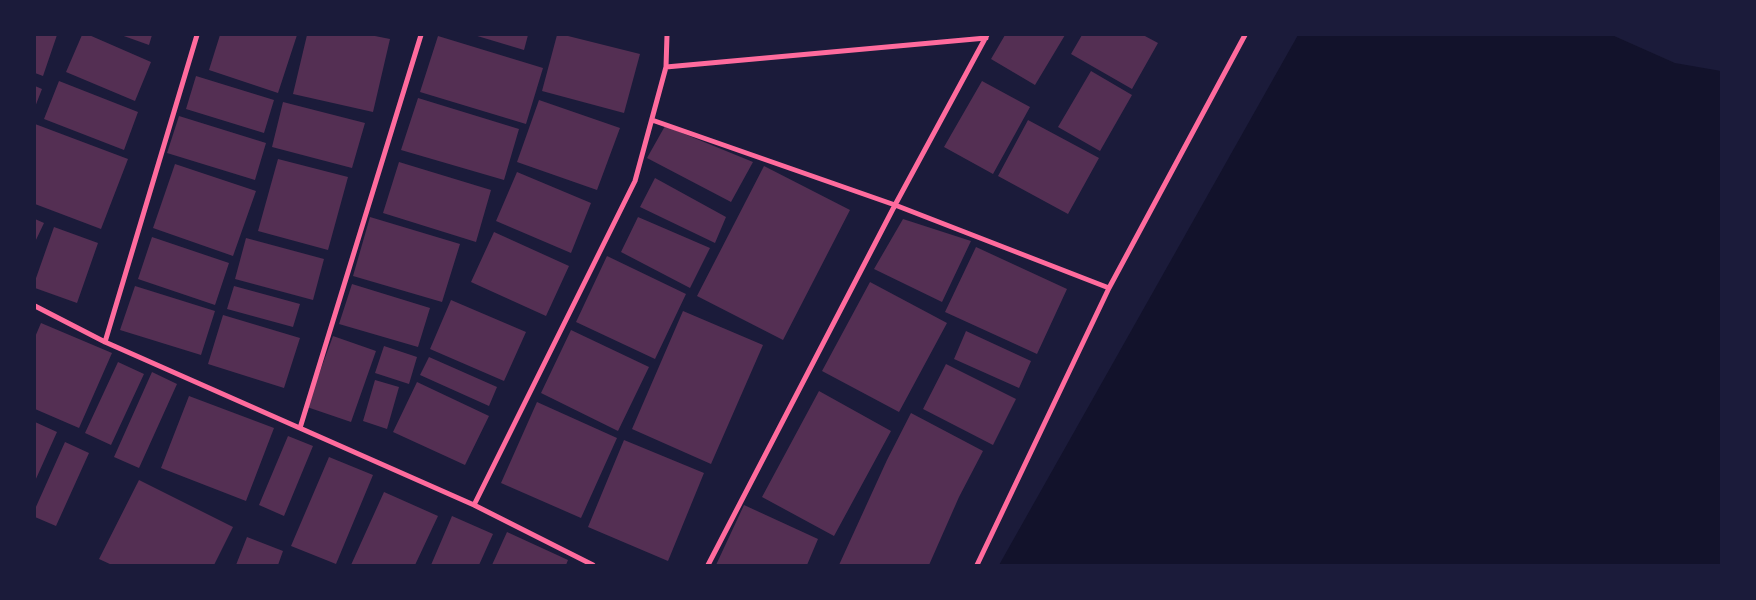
<!DOCTYPE html>
<style>
body{margin:0}
#map{position:relative;width:1756px;height:600px;overflow:hidden;background:#1b1b3a;font-family:Raleway,sans-serif}
canvas{display:block}
.frame{position:absolute;inset:0;border:36px solid #1b1b3a;pointer-events:none}
</style>
<div id="map">
<canvas width="1756" height="600"></canvas>
<div class="frame"></div>
</div>
<script>
const ctx = document.querySelector('canvas').getContext('2d');
ctx.lineJoin = 'round';
function fill(path, color) { ctx.fillStyle = color; ctx.fill(path, 'evenodd'); }
function trace(path, color, width, dash) { ctx.strokeStyle = color; ctx.lineWidth = width; ctx.lineCap = dash ? 'butt' : 'round'; ctx.setLineDash(dash || []); ctx.stroke(path); }
const water = new Path2D(`
 M 1298,35 L 1612,35 L 1675,63 L 1721,71 L 1721,565 L 999,565 Z`);
const building = new Path2D(`
 M 35,35 L 57,35 L 43,76 L 35,73 Z
 M 82,35 L 89,35 L 151,62 L 135,101 L 66,72 Z
 M 121,35 L 152,35 L 149,45 Z
 M 220,35 L 297,35 L 278,93 L 209,70 Z
 M 307,35 L 370,35 L 390,39 L 373,112 L 293,94 Z
 M 474,35 L 528,35 L 524,50 Z
 M 557,35 L 564,35 L 640,54 L 624,113 L 542,91 Z
 M 1005,35 L 1065,35 L 1035,85 L 991,59 Z
 M 1082,35 L 1143,35 L 1158,43 L 1132,89 L 1071,54 Z
 M 438,36 L 543,68 L 526,124 L 420,92 Z
 M 1091,71 L 1132,95 L 1100,151 L 1058,127 Z
 M 196,76 L 274,100 L 264,133 L 186,109 Z
 M 59,81 L 138,112 L 124,150 L 44,119 Z
 M 982,81 L 1030,107 L 993,174 L 944,147 Z
 M 35,86 L 42,89 L 35,107 Z
 M 418,98 L 519,129 L 504,180 L 401,150 Z
 M 539,100 L 620,128 L 597,190 L 517,162 Z
 M 283,102 L 365,123 L 352,168 L 272,147 Z
 M 179,116 L 266,143 L 255,180 L 167,153 Z
 M 1028,120 L 1099,158 L 1068,214 L 998,176 Z
 M 35,124 L 128,159 L 101,229 L 35,204 Z
 M 665,126 L 753,162 L 731,202 L 647,158 Z
 M 278,159 L 348,177 L 328,250 L 258,231 Z
 M 399,162 L 491,190 L 476,242 L 383,213 Z
 M 175,164 L 256,191 L 233,256 L 153,228 Z
 M 764,166 L 850,210 L 783,340 L 697,296 Z
 M 517,172 L 591,203 L 571,253 L 496,221 Z
 M 655,178 L 726,217 L 715,243 L 640,207 Z
 M 370,217 L 460,244 L 442,302 L 353,276 Z
 M 638,217 L 710,248 L 690,288 L 621,252 Z
 M 35,219 L 44,223 L 35,242 Z
 M 903,219 L 971,241 L 942,302 L 874,269 Z
 M 54,227 L 98,243 L 77,303 L 35,288 L 35,281 Z
 M 494,232 L 569,266 L 546,316 L 471,282 Z
 M 152,237 L 229,263 L 215,305 L 138,279 Z
 M 246,238 L 324,259 L 313,300 L 235,279 Z
 M 976,247 L 1067,289 L 1037,354 L 945,312 Z
 M 607,256 L 686,294 L 655,359 L 576,322 Z
 M 870,282 L 947,323 L 899,412 L 822,371 Z
 M 352,284 L 430,308 L 418,347 L 339,324 Z
 M 135,286 L 215,311 L 201,355 L 120,330 Z
 M 234,286 L 300,304 L 293,327 L 227,309 Z
 M 451,300 L 526,332 L 504,381 L 430,349 Z
 M 683,311 L 763,345 L 711,464 L 632,429 Z
 M 223,315 L 300,338 L 284,388 L 208,364 Z
 M 41,323 L 112,353 L 79,428 L 35,409 L 35,337 Z
 M 571,330 L 649,367 L 618,431 L 541,393 Z
 M 966,331 L 1031,361 L 1019,388 L 954,359 Z
 M 333,336 L 376,351 L 351,422 L 307,407 Z
 M 384,346 L 417,357 L 409,384 L 375,373 Z
 M 429,357 L 497,387 L 489,406 L 420,375 Z
 M 118,362 L 144,374 L 111,445 L 85,433 Z
 M 946,364 L 1016,399 L 993,445 L 923,409 Z
 M 152,372 L 177,384 L 139,468 L 114,457 Z
 M 375,380 L 399,387 L 387,429 L 363,421 Z
 M 417,382 L 489,416 L 465,465 L 393,432 Z
 M 819,391 L 891,431 L 834,536 L 762,497 Z
 M 189,396 L 274,428 L 246,501 L 161,468 Z
 M 537,402 L 617,438 L 581,518 L 501,483 Z
 M 911,413 L 983,451 L 959,497 L 929,565 L 839,565 L 887,460 Z
 M 35,422 L 57,432 L 35,481 Z
 M 288,436 L 313,446 L 284,516 L 259,505 Z
 M 624,440 L 704,473 L 668,561 L 588,527 Z
 M 65,442 L 89,453 L 56,526 L 35,517 L 35,509 Z
 M 329,457 L 373,475 L 336,564 L 291,546 Z
 M 139,480 L 233,527 L 214,565 L 112,565 L 99,559 Z
 M 384,492 L 438,516 L 415,565 L 351,565 Z
 M 744,505 L 818,539 L 807,565 L 716,565 Z
 M 452,516 L 493,534 L 479,565 L 431,565 Z
 M 507,532 L 568,560 L 566,565 L 492,565 Z
 M 247,537 L 283,551 L 278,565 L 236,565 Z`);
const minor = new Path2D(`
 M 666,67 L 986,38
 M 652,120 L 895,205 L 1109,288
 M 35,306 L 105,342 L 474,505 L 593,565
 M 105,342 L 197,35
 M 300,428 L 421,35
 M 474,505 L 635,181 L 666,67 L 667,35
 M 708,565 L 895,205 L 987,35
 M 977,565 L 1109,288 L 1245,35`);
fill(water, '#12122b');
fill(building, '#542f53');
trace(minor, '#ff6b9d', 5);
</script>
